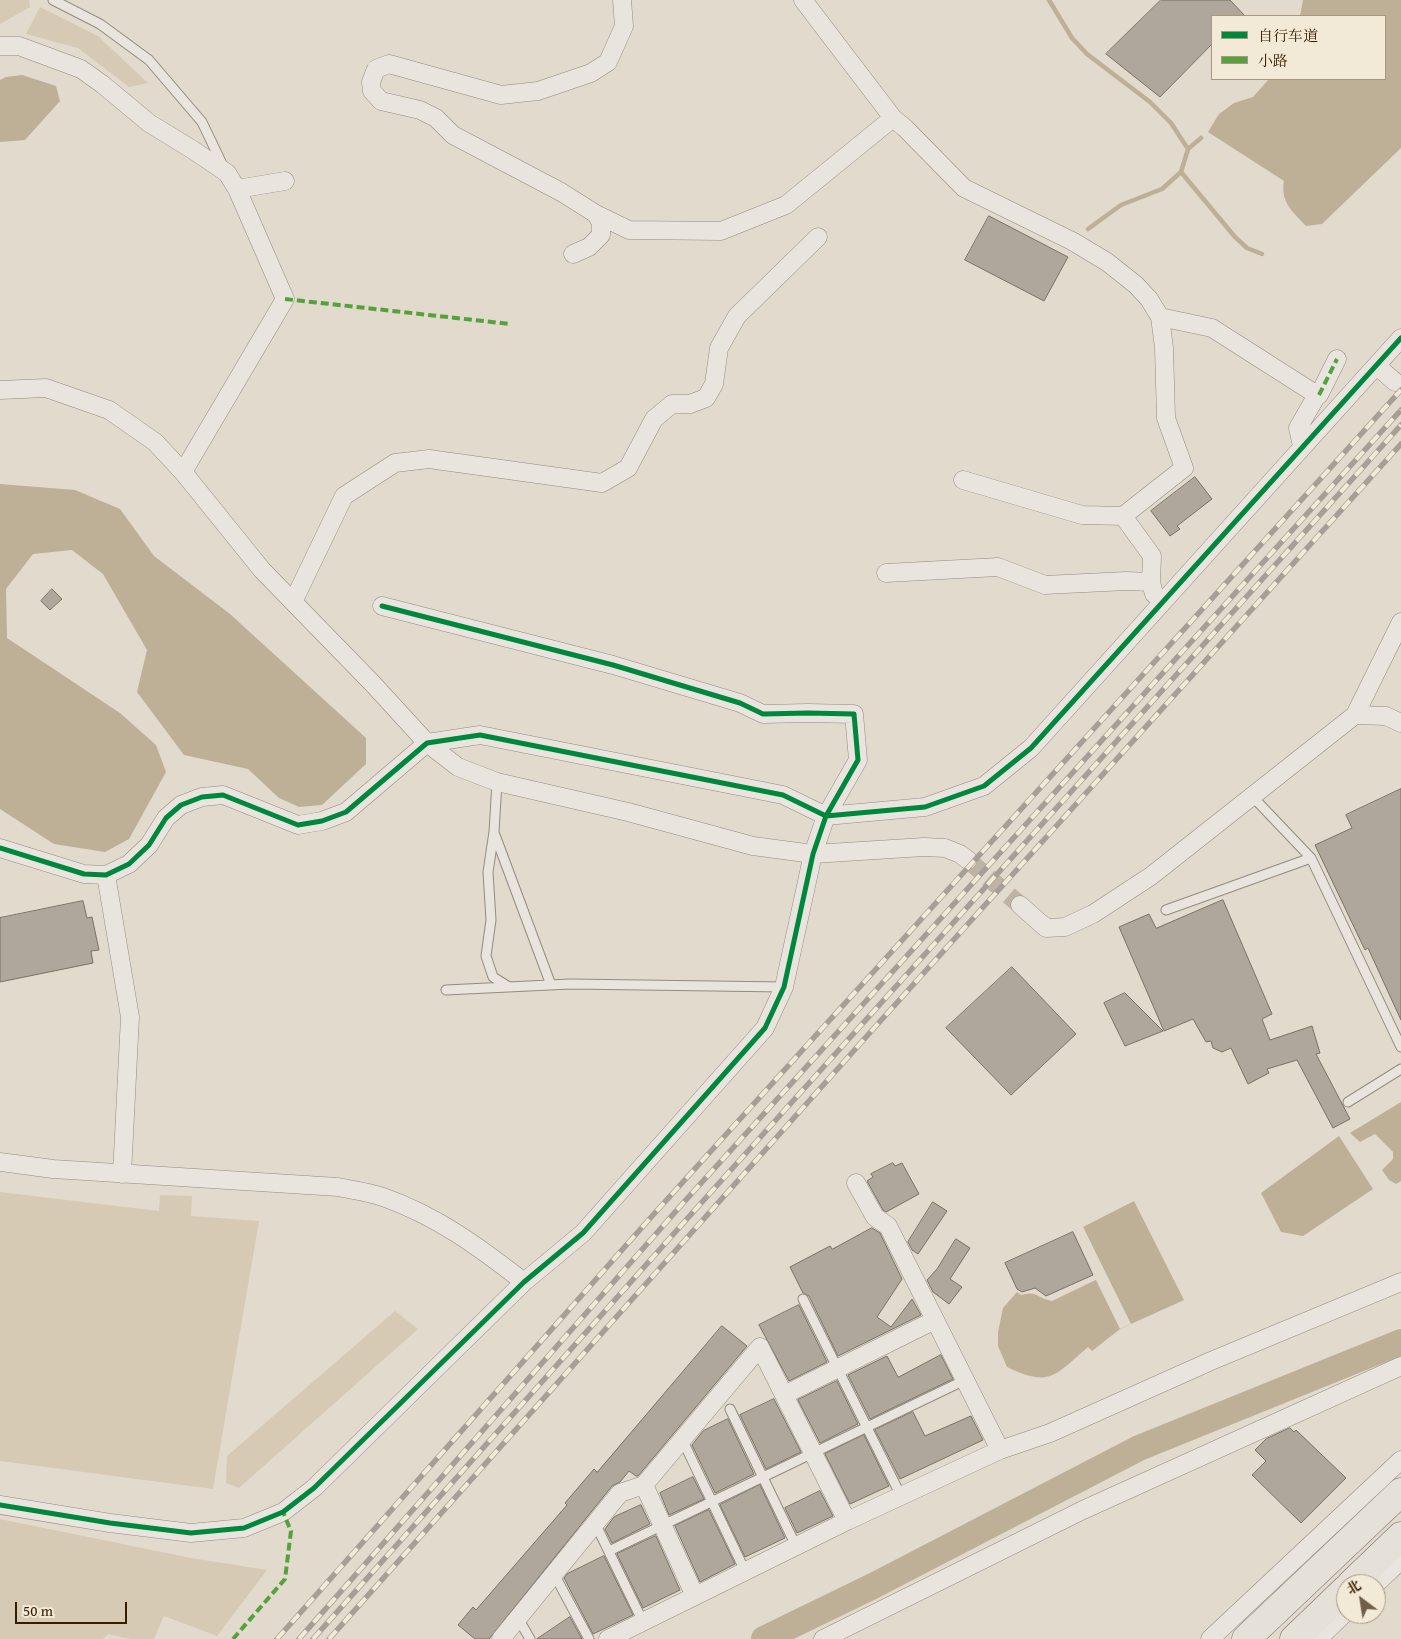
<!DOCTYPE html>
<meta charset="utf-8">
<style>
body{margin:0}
#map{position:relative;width:1401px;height:1639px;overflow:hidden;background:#e2dacc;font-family:"Gentium Book Plus","Noto Serif SC",serif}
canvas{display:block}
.legend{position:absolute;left:1211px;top:15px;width:175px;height:65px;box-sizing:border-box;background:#f3e9d7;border:1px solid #a79781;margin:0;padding:6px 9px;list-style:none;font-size:15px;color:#351d00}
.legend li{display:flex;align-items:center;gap:10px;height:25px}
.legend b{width:25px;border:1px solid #a79781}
.north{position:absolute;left:1336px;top:1574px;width:50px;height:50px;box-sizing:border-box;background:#f3e9d7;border:1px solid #a79781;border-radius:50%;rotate:329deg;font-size:14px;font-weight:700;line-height:20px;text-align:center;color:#351d00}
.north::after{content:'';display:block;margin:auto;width:18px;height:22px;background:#725f47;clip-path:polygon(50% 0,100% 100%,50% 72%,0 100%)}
.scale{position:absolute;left:15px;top:1602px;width:112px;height:22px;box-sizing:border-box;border:2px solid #351d00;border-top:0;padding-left:6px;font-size:15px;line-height:18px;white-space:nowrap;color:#351d00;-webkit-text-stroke:4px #f3e9d7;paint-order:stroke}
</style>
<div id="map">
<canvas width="1401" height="1639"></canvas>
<ul class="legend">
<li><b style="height:6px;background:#00873e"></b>自行车道</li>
<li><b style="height:6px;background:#53a23c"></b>小路</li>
</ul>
<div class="north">北</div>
<div class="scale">50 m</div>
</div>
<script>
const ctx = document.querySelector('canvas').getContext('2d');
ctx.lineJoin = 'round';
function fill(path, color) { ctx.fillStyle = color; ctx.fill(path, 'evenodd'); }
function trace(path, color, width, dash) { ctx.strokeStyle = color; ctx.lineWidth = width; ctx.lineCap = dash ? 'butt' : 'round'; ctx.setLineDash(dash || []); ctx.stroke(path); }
const green = new Path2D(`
 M 0,0 L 29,0 L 30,7 L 0,24 Z
 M 40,7 L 98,36 L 148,83 L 129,87 L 78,48 L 26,34 Z
 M 0,1192 L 159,1211 L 160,1195 L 192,1196 L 191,1216 L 259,1221 L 213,1489 L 0,1461 Z
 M 395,1311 L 418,1329 L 239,1488 L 226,1483 L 227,1456 Z
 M 0,1519 L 191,1558 L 267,1570 L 217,1636 L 164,1616 L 154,1639 L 130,1639 L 108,1634 L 103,1639 L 0,1639 Z`);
const water = new Path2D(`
 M 1303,0 L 1401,0 L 1401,148 L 1322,224 L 1306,226 C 1293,212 1280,202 1284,181 L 1208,132 L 1219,114 L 1234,103 L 1253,97 L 1269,79 L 1385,79 L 1385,16 L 1300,16 Z
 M 22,75 L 56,86 L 60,101 L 25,140 L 0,142 L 0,80 L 6,77 Z
 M 0,484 L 75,490 L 120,509 L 154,556 L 230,614 L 366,738 L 366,764 L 322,805 L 299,807 L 279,798 L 248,769 L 184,755 L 137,692 L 147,650 L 103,574 L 72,550 L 33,554 L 6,589 L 7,638 L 120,713 L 156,745 L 166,772 L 129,839 L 105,852 L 54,844 L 0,809 Z
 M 1401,1102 L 1401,1181 L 1396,1184 L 1389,1180 L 1382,1170 L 1393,1159 L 1393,1152 L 1375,1134 L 1360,1142 L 1350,1133 Z
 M 1339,1136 L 1373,1189 L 1303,1236 L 1281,1232 L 1261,1193 Z
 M 1134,1201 L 1184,1300 L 1120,1329 L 1092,1351 L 1088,1347 C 1055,1375 1051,1388 1007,1367 L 998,1346 L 998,1332 L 1003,1308 L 1017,1292 L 1021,1295 C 1037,1290 1037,1298 1052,1301 L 1106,1275 L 1083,1227 Z`);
const pier = new Path2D(`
 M 1083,1227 L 1131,1324 L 1120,1329 L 1095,1278 L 1103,1274 L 1081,1228 Z`);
const stream = new Path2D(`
 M 1049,0 L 1072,38 L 1087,54 L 1150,102 L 1171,123 L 1188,149
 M 1181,172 L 1235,237 L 1247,248 L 1262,254
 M 1088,229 L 1121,205 L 1162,189 L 1181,172 L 1188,149 L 1201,138`);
const river = new Path2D(`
 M 764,1639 L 873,1586 L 1139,1448 L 1401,1342`);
const building = new Path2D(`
 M 1161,0 L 1230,0 L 1245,16 L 1212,16 L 1212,44 L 1160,97 L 1106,54 Z
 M 989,216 L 1068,257 L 1044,301 L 965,260 Z
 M 1195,477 L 1212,499 L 1177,526 L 1180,529 L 1170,536 L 1151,511 Z
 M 52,589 L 62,599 L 50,610 L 41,601 Z
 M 1401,789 L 1401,1020 L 1368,948 L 1365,950 L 1315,845 L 1352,828 L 1346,815 Z
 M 1223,900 L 1272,1014 L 1262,1019 L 1270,1040 L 1312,1026 L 1320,1053 L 1316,1054 L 1350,1119 L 1333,1128 L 1297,1060 L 1267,1069 L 1269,1073 L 1248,1084 L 1231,1048 L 1222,1052 L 1213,1048 L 1211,1041 L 1206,1042 L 1193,1019 L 1164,1031 L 1119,927 L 1149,914 L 1156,928 Z
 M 83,901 L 87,918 L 92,917 L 99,950 L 91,951 L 93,963 L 0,982 L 0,918 Z
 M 1012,967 L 1076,1034 L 1011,1095 L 946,1028 Z
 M 1125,993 L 1163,1031 L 1125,1046 L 1104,1003 Z
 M 893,1163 L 895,1166 L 902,1163 L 919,1194 L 886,1212 L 883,1210 L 867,1181 L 873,1177 L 871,1174 Z
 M 933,1202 L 947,1211 L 918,1254 L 912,1250 L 908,1242 Z
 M 872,1228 L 880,1233 L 902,1279 L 877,1317 L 891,1327 L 912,1299 L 921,1315 L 838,1356 L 809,1296 L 803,1293 L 790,1267 L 830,1246 L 832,1249 Z
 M 1073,1232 L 1093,1275 L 1046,1296 L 1035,1288 L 1022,1292 L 1017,1289 L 1005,1263 Z
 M 956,1239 L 970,1248 L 950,1279 L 962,1287 L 949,1304 L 933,1292 L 927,1280 L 937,1269 Z
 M 799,1305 L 827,1362 L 789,1381 L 759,1325 Z
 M 722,1326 L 747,1346 L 638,1476 L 636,1476 L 629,1471 L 620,1482 L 612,1486 L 489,1639 L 475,1639 L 458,1625 L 473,1607 L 476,1610 L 567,1505 L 565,1503 L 594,1469 L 597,1472 Z
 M 941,1355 L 953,1379 L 870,1419 L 848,1375 L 887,1356 L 898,1377 Z
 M 837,1381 L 858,1424 L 820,1443 L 798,1400 Z
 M 774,1399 L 801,1452 L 766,1469 L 740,1415 Z
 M 913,1412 L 925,1436 L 971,1416 L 983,1440 L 900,1479 L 875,1430 Z
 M 728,1419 L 754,1474 L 715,1493 L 692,1445 L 703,1431 Z
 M 1290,1428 L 1294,1432 L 1296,1430 L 1346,1478 L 1301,1523 L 1252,1475 L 1266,1461 L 1255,1450 L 1266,1439 Z
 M 864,1435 L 889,1486 L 850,1504 L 825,1454 Z
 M 693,1477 L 704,1499 L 669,1515 L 660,1493 Z
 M 760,1485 L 785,1538 L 745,1557 L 720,1505 Z
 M 820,1491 L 833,1516 L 797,1533 L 785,1508 Z
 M 641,1505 L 650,1524 L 612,1543 L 605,1529 L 614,1517 Z
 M 709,1510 L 735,1564 L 700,1582 L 675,1526 Z
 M 656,1536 L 680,1590 L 643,1608 L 617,1554 Z
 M 604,1556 L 633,1615 L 593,1634 L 564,1578 L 567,1574 Z
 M 570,1617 L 582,1639 L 537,1639 Z`);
const streetTunnel = new Path2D(`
 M 968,860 L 1020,905`);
const lane = new Path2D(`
 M 53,0 L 100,24 L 149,60 L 202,122 L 223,166
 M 497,782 L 494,832 L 488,872 L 491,920 L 486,956 L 493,977 L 509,987
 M 1252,796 L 1311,858 L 1401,1047
 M 495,835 L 551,985
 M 1166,910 L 1311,858
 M 446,990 L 570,984 L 784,987
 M 1348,1102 L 1401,1069
 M 803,1299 L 901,1496
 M 730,1409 L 796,1546
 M 682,1439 L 745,1571
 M 595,1523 L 643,1622
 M 609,1551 L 965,1380
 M 554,1574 L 589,1639
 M 518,1618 L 530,1639`);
const street = new Path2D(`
 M 622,0 L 624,26 L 608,62 L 591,73 L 538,91 L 501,95 L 389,64 L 376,69 L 371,82 L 372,91 L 381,101 L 420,110 L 436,118 L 453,135 L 561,192 L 596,214 L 629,230 L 721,231 L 786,205 L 893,118
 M 803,0 L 893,118 L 905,128 L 964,188 L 1072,241 L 1107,262 L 1136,285 L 1149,299 L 1160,317 L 1164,348 L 1166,418 L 1184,468 L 1123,516 L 1082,515 L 963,480
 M 0,46 L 19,46 L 81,69 L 102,84 L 149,123 L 193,150 L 227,173 L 237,189 L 285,299 L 183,472
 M 237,189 L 285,181
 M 573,254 L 589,247 L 601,235 L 601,223 L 596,214
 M 1160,317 L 1212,328 L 1317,395 L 1298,428 L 1302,446
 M 1377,366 L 1395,382
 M 0,390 L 46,388 L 109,410 L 155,442 L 183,472 L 262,570 L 373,684 L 427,743 L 458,767 L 497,782 L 628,812 L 753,846 L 813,854 L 924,847 L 945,848 L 960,854 L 968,860
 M 1319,395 L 1337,359
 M 1123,516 L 1152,556 L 1151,582 L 1154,594
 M 886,573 L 998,567 L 1045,585 L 1126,581 L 1151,582
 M 293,602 L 344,496 L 395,463 L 429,459 L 602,483 L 628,468 L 654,419 L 672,404 L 690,404 L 706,398 L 714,384 L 719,348 L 737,316 L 818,237
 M 1355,715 L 1386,716 L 1401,723
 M 0,848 L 84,874 L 106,875 L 129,864 L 149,845 L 166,818 L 181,805 L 202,797 L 223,795 L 298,825 L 322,821 L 346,812 L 427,743 L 480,735 L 783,795 L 826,816 L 925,807 L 984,786 L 1031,748 L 1401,338
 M 106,875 L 130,1017 L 122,1174
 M 1020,905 L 1046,928 L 1065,927 L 1093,914 L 1151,876 L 1355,715 L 1401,622
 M 0,1162 L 53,1169 L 338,1187 C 352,1190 369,1192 383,1197 C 437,1216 479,1247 524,1282
 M 856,1183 L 875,1217 L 888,1226 L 1000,1450
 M 784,1395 L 935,1320
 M 644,1485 L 695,1596
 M 0,1505 L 110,1523 L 191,1533 L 244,1528 L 283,1512 L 314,1488 L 524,1282 L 583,1233 L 765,1028 L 784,987 L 813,854 L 826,816 L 858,760 L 854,714 L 808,713 L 763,714 L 740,703 L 613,665 L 382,606
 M 1376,1584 L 1401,1560
 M 501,1639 L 620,1493 L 644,1485 L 760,1347 L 847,1521
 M 608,1639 L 847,1521 L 1000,1450 L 1050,1433 L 1211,1361 L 1401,1282
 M 823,1639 L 1083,1510 L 1401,1366
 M 1210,1639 L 1401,1460
 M 1318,1639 L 1346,1612`);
const highway = new Path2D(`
 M 1351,1584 L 1401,1536
 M 1246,1639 L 1401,1492
 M 1294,1639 L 1346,1589`);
const rail = new Path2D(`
 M 277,1639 L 653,1215 L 1401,390
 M 299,1639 L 684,1202 L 1401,410
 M 313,1639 L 694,1211 L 1401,425
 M 329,1639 L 875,1027 L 1401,444`);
const quiet = new Path2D(`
 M 285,299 L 510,324
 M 1319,395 L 1337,359
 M 233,1639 L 285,1579 L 291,1531 L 283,1512`);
const cycleway = new Path2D(`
 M 0,848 L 84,874 L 106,875 L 129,864 L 149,845 L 166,818 L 181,805 L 202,797 L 223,795 L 298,825 L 322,821 L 346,812 L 427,743 L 480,735 L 783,795 L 826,816 L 925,807 L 984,786 L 1031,748 L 1401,338
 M 0,1505 L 110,1523 L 191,1533 L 244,1528 L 283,1512 L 314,1488 L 524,1282 L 583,1233 L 765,1028 L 784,987 L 813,854 L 826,816 L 858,760 L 854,714 L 808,713 L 763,714 L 740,703 L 613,665 L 382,606`);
fill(green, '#d6cab4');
fill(water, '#beaf97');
fill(pier, '#e2dacc');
trace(stream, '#beaf97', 4.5);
trace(river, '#beaf97', 26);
fill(building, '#afa79c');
trace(building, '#7a7165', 1);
trace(streetTunnel, '#bfb4a3', 18, [18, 9]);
trace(lane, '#938b80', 11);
trace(street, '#938b80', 19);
trace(highway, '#7a7165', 29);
trace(lane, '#e9e4dd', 9);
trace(street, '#e9e4dd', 18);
trace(highway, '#e5e0d8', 28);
trace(rail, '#a69f96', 5.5);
trace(rail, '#f3e9d7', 4, [11]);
trace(quiet, '#53a23c', 4, [8, 4]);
trace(cycleway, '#00873e', 5);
</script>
